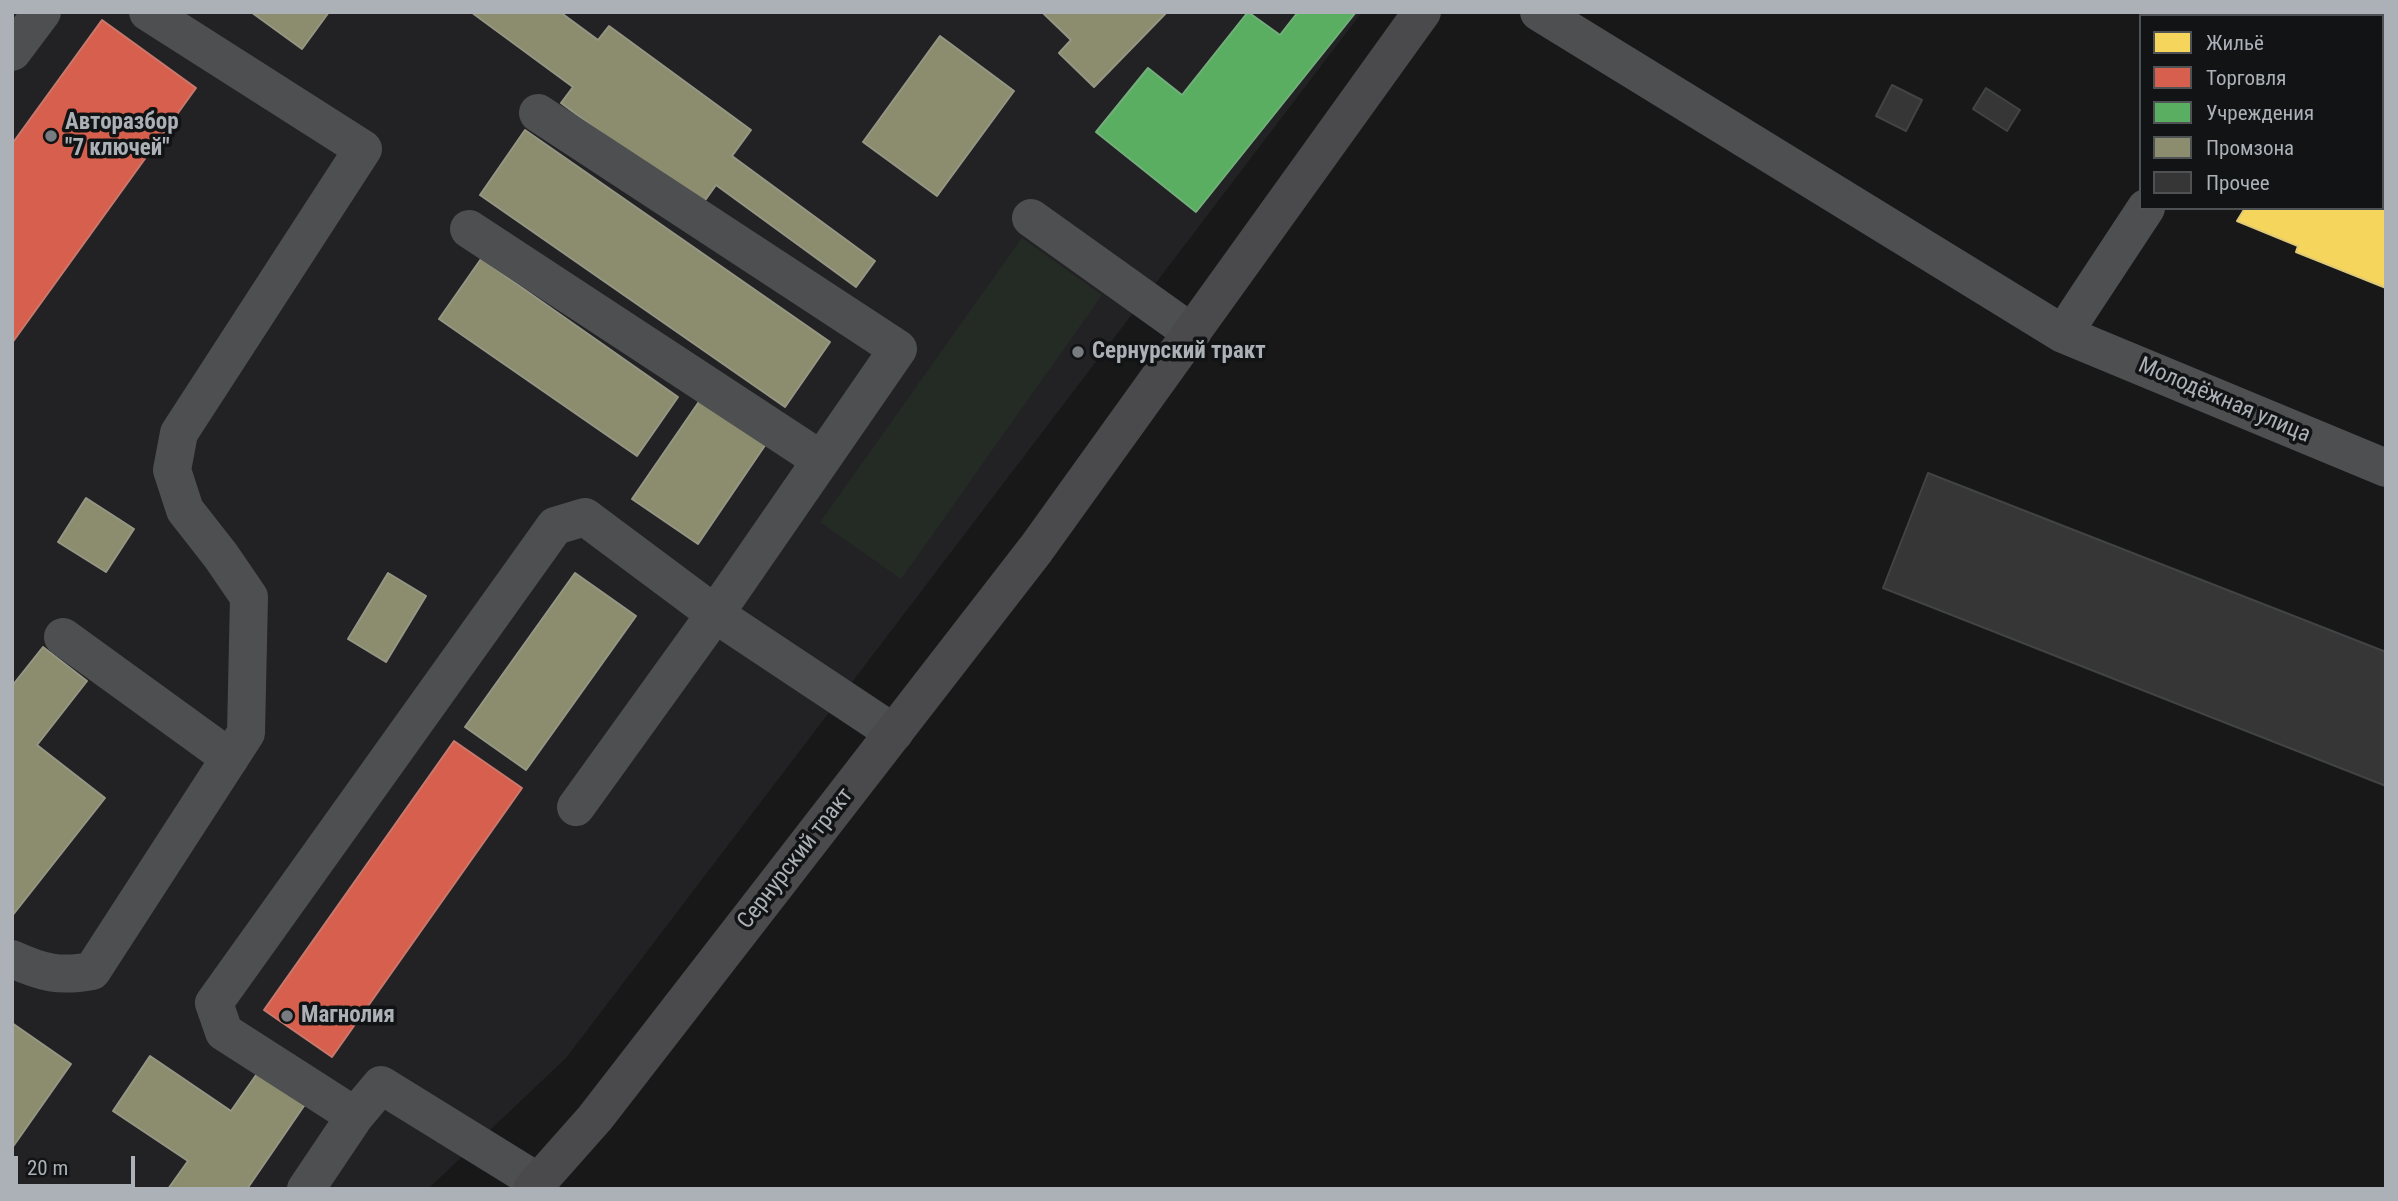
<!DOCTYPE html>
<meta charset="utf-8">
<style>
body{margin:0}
#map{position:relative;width:2398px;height:1201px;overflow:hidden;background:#181818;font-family:"Roboto Condensed",sans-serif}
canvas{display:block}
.frame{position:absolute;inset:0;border:14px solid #abb1b7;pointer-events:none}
.legend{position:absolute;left:2139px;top:14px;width:245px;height:196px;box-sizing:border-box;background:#121314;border:2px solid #4f5255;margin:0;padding:9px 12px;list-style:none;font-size:21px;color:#abb1b7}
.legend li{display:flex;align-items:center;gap:14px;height:35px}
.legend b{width:35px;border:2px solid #4f5255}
.scale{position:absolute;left:14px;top:1156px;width:121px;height:32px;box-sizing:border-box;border:4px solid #abb1b7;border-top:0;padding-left:9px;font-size:21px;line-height:24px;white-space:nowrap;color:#abb1b7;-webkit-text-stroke:5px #121314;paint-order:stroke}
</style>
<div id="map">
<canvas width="2398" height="1201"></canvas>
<div class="frame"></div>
<ul class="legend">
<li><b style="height:19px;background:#f6d55c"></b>Жильё</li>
<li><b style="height:19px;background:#d6604d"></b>Торговля</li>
<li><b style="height:19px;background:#5aae61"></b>Учреждения</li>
<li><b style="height:19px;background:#8c8c6e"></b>Промзона</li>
<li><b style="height:19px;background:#363636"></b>Прочее</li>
</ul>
<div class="scale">20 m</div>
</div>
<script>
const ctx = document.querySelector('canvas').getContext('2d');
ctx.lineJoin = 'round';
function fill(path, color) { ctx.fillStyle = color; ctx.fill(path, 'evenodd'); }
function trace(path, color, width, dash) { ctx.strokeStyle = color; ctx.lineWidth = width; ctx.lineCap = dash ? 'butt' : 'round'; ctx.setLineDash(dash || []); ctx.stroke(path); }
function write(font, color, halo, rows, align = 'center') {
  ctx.font = font + ' "Roboto Condensed",sans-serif'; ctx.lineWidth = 7; ctx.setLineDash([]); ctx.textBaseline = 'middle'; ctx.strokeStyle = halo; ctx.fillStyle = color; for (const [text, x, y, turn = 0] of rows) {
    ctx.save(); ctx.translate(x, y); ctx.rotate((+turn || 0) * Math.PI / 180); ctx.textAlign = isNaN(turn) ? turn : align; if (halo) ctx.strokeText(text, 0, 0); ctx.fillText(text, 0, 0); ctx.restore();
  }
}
const built = new Path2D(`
 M 12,12 L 1362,12 L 566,1058 L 428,1189 L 12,1189 Z`);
const green = new Path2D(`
 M 1022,238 L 1102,295 L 901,579 L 820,522 Z`);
const homes = new Path2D(`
 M 2382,113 L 2386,114 L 2386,288 L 2296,252 L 2298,246 L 2237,221 L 2245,208 L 2382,208 Z`);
const shops = new Path2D(`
 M 102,20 L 196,88 L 12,343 L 12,144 Z
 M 454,741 L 522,788 L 332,1057 L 264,1010 Z`);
const public = new Path2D(`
 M 1248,12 L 1280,35 L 1298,12 L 1356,12 L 1196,212 L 1096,132 L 1148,68 L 1182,95 Z`);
const industry = new Path2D(`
 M 251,12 L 329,12 L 302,49 Z
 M 471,12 L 560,12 L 598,40 L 609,26 L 751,130 L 732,156 L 875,261 L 856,287 L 716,185 L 701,206 L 561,103 L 573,87 Z
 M 1042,12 L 1167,12 L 1094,87 L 1059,53 L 1071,40 Z
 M 940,36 L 1014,91 L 937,196 L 863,142 Z
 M 525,130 L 830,342 L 785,407 L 480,195 Z
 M 481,259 L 678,397 L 637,456 L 439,319 Z
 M 705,393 L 770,438 L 698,544 L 632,499 Z
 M 86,498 L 134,529 L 106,572 L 58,542 Z
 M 388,573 L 426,596 L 386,662 L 348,639 Z
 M 575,573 L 636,616 L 526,770 L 465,727 Z
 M 43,647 L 87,681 L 37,745 L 105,798 L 12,916 L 12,686 Z
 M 12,1023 L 71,1064 L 12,1148 Z
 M 150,1056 L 231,1111 L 261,1068 L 308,1100 L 247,1189 L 168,1189 L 188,1161 L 113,1111 Z`);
const building = new Path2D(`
 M 1892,85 L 1922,100 L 1906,131 L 1876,116 Z
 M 1986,88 L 2020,110 L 2007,131 L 1973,109 Z
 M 1928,473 L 2386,652 L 2386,786 L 1883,588 Z`);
const minor = new Path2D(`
 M 1539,12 L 2063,334 L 2386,468
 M 2307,12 L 2317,16
 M 2273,16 L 2276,12
 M 2382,40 L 2386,41
 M 12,52 L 42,12
 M 538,113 L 898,349 L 715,614 L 576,807
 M 1031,218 L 1192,333
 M 469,229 L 821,460
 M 2063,334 L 2146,208
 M 63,637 L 230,758
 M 12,959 C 43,973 59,977 92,971 L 246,733 L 249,597 L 221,556 L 185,510 L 172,470 L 179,433 L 363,149 L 148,12
 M 355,1116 L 224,1032 L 214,1003 L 555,526 L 585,517 L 715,614 L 894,733
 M 306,1189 L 355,1116 L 381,1085 L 538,1182`);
const major = new Path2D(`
 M 532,1189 L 595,1118 L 1036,549 L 1422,12`);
const markers = [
 [51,136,7,"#787b7f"],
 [1078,352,7,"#787b7f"],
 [287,1016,7,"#787b7f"]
];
const poiNames = [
 ["Авторазбор",65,123],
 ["\"7 ключей\"",65,149],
 ["Сернурский тракт",1092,352],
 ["Магнолия",301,1016]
];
const streetNames = [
 ["Молодёжная улица",2224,401,23],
 ["Сернурский тракт",796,859,-52]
];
fill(built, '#222224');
fill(green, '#242a24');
fill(homes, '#f6d55c');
trace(homes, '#e0ca77', 2);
fill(shops, '#d6604d');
trace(shops, '#c9786d', 2);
fill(public, '#5aae61');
trace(public, '#72af7b', 2);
fill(industry, '#8c8c6e');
trace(industry, '#959784', 2);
fill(building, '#363636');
trace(building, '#414344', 2);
trace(minor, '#4d4f51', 38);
trace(major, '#4a4a4c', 38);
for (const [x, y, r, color] of markers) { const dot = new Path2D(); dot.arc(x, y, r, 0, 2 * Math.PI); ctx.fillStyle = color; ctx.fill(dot); trace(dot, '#121314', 2.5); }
write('bold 23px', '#abb1b7', '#121314', poiNames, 'left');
write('23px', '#abb1b7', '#121314', streetNames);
</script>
